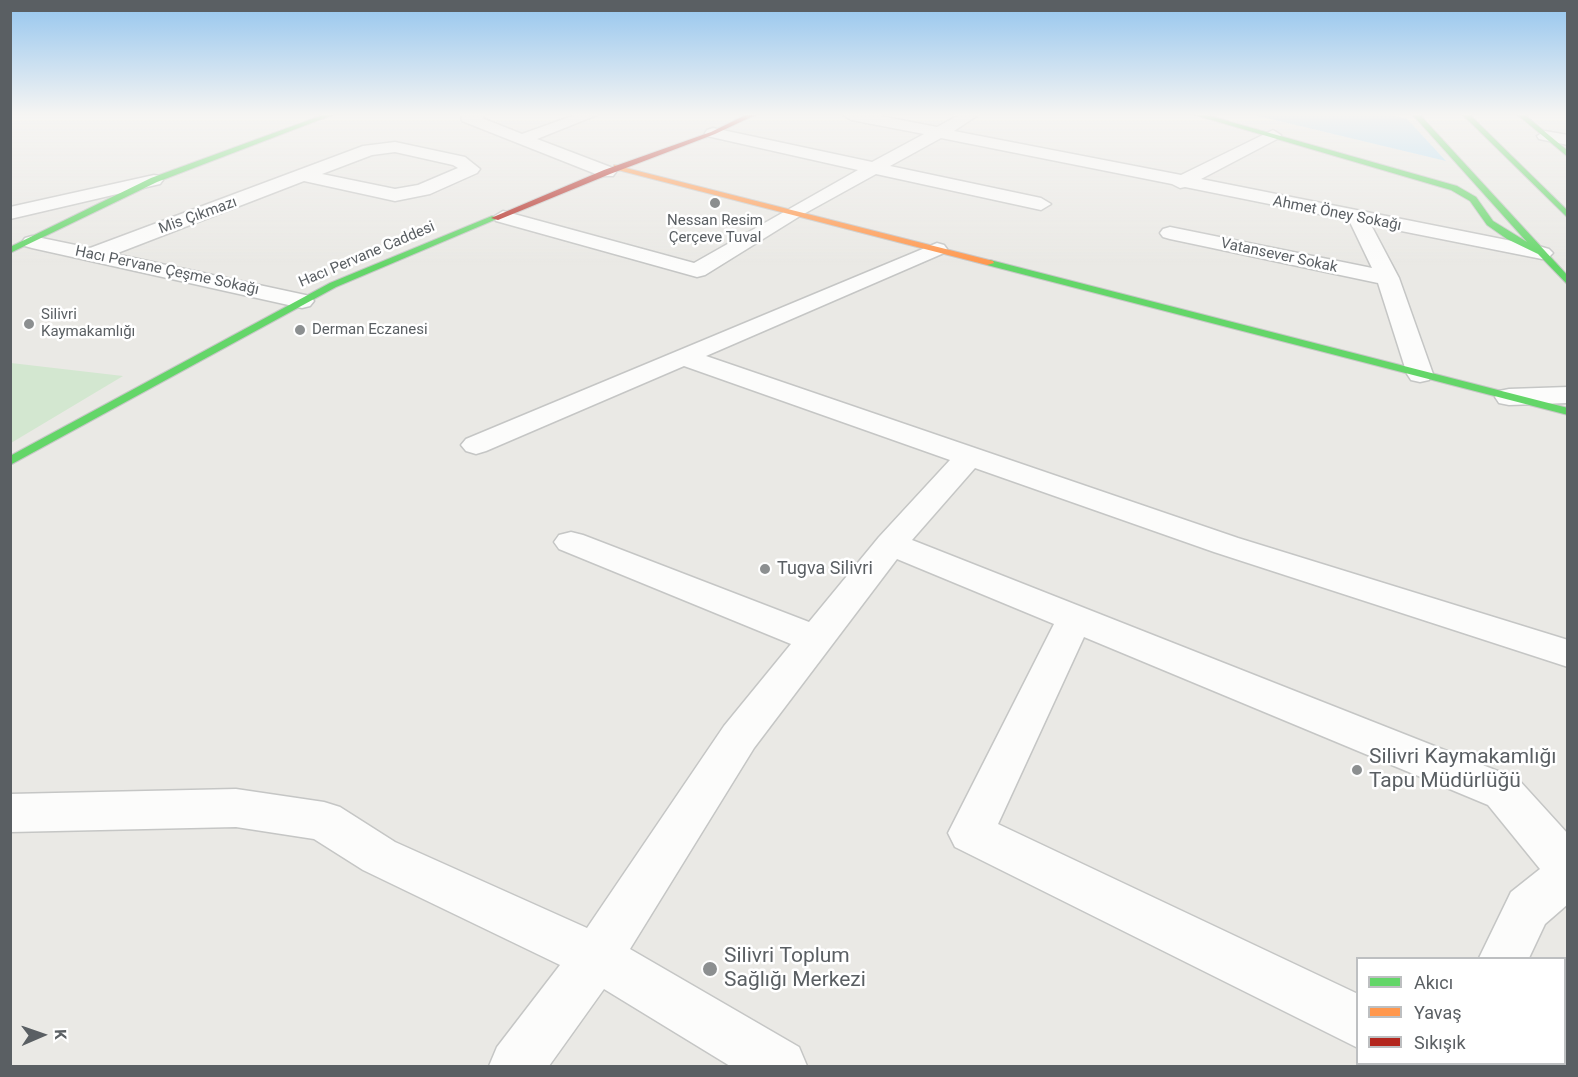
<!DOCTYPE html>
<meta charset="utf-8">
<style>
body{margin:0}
#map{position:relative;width:1578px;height:1077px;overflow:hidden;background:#eae9e5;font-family:Roboto,sans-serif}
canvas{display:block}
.frame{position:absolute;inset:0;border:12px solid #5a5f63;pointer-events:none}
.legend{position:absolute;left:1356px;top:957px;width:210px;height:108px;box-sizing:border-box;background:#fff;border:2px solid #bdbfc1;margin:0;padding:8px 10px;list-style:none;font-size:18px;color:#5a5f63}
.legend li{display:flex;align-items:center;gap:12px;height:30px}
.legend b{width:30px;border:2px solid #bdbfc1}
.north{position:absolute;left:12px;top:1005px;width:60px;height:60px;-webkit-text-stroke:4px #fff;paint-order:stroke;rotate:88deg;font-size:16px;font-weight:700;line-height:24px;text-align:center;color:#5a5f63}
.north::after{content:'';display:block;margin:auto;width:21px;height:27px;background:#5a5f63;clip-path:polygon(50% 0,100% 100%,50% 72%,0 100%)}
</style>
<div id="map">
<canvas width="1578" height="1077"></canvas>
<div class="frame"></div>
<ul class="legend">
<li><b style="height:8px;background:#63d668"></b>Akıcı</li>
<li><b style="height:8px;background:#ff974d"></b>Yavaş</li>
<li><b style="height:8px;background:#b3261e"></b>Sıkışık</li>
</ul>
<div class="north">K</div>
</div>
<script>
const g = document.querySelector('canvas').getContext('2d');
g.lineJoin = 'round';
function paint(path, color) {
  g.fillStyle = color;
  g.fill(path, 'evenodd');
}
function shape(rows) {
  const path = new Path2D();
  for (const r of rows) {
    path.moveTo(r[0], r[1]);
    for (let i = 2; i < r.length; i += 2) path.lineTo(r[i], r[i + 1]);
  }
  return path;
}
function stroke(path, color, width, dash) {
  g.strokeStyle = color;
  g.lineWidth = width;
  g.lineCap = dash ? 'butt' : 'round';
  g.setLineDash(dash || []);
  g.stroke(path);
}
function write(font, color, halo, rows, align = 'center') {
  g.font = font + ' Roboto,sans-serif';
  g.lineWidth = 5;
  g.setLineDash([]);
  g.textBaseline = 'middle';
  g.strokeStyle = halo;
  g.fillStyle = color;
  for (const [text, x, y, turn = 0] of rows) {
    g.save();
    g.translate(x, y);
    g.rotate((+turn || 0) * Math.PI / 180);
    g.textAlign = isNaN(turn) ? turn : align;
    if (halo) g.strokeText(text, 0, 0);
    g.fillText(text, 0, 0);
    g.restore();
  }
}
paint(shape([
 [11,363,123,376,11,443]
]), '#d3e7d0');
paint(shape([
 [1254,115,1390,115,1407,119,1446,161]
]), '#b7dff6');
const street = shape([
 [461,115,484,115,482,118,522,134,575,115,597,115,537,139,613,168,616,172,613,176,601,176,462,121,461,115],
 [844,115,875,115,937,127,959,115,978,115,954,131,1181,175,1273,130,1281,135,1279,138,1201,179,1542,247,1549,249,1553,253,1549,257,1542,259,1371,225,1399,278,1433,374,1429,380,1420,382,1411,380,1407,374,1378,283,1170,239,1163,237,1160,233,1163,229,1170,227,1372,268,1349,220,1185,187,1180,188,1172,184,941,138,890,166,1041,198,1051,204,1041,210,876,174,800,216,705,275,697,277,496,221,493,217,503,211,694,263,858,170,707,136,705,133,707,130,713,128,872,162,924,134,851,120,844,115],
 [1545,131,1568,135,1568,145,1539,139,1537,136,1545,131],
 [395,142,465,157,480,169,477,173,430,194,395,201,304,181,115,254,310,296,314,301,310,306,302,308,32,248,25,246,22,242,25,238,32,236,90,248,363,146,395,142],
 [395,152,453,165,458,168,418,185,395,189,322,174,372,155,395,152],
 [154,175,160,176,163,180,160,184,10,219,10,207,154,175],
 [937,243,944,245,947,249,944,253,706,356,1238,538,1568,640,1568,667,1214,552,975,468,912,540,1518,779,1568,834,1568,904,1545,924,1529,958,1479,958,1511,892,1540,869,1488,805,1084,637,998,824,1358,994,1358,1048,955,847,948,833,1054,624,897,559,754,748,630,949,799,1047,807,1066,730,1066,604,989,549,1066,489,1066,497,1047,560,965,363,870,314,839,236,827,10,832,10,794,236,789,324,802,340,807,395,842,587,928,724,726,791,644,559,549,554,542,559,535,571,532,583,535,809,622,879,537,950,460,684,366,486,451,476,454,466,451,461,445,466,439,937,243],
 [1568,387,1568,403,1509,405,1499,403,1495,397,1499,391,1509,389,1568,387],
 [1417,1064,1476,1064,1478,1066,1418,1066,1417,1064]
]);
const fast = shape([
 [323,115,332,115,157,182,10,253,10,247,151,178,323,115],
 [1195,115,1206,115,1457,186,1476,197,1493,221,1527,242,1413,115,1420,115,1568,276,1568,285,1538,254,1507,239,1487,225,1470,201,1451,190,1195,115],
 [1463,115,1470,115,1568,211,1568,218,1463,115],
 [1518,115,1525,115,1568,151,1568,157,1518,115],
 [492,216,499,218,336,287,10,465,10,456,330,283,492,216],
 [990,260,1568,408,1568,415,987,265,987,261,990,260]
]);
const slow = shape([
 [614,165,993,261,994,263,987,265,614,169,614,165]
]);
const jam = shape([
 [746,115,755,115,715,134,610,174,498,220,491,218,604,170,711,132,746,115]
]);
stroke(street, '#c5c6c5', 3);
stroke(fast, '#c7c7c7', 2);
stroke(slow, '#c7c7c7', 2);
stroke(jam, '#c7c7c7', 2);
paint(street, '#fcfcfb');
paint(fast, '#63d668');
paint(slow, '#ff974d');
paint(jam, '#b3261e');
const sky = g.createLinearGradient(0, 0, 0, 266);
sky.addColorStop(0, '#94c5ee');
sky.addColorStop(0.43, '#f6f5f3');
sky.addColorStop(1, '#f6f5f300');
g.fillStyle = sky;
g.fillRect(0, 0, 1578, 266);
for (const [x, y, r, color] of [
 [715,203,6,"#8c8f90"],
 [29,324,6,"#8c8f90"],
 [300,330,6,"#8c8f90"],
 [765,569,6,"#8c8f90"],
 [1357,770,6,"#8c8f90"],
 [710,969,8,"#8c8f90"]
]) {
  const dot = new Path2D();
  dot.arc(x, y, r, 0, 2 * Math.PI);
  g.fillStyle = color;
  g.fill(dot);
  stroke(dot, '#fff', 2);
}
write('15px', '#5a5f63', '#fff', [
 ["Ahmet Öney Sokağı",1337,214,11],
 ["Mis Çıkmazı",198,216,-20],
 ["Hacı Pervane Caddesi",367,255,-23],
 ["Vatansever Sokak",1279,256,12],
 ["Hacı Pervane Çeşme Sokağı",167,271,12]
]);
write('15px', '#5a5f63', '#fff', [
 ["Nessan Resim",715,221,"center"],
 ["Çerçeve Tuval",715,238,"center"],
 ["Silivri",41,315],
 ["Kaymakamlığı",41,332],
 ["Derman Eczanesi",312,330]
], 'left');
write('18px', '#5a5f63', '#fff', [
 ["Tugva Silivri",777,569]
], 'left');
write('21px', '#5a5f63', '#fff', [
 ["Silivri Kaymakamlığı",1369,758],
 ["Tapu Müdürlüğü",1369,782],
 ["Silivri Toplum",724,957],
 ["Sağlığı Merkezi",724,981]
], 'left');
</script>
